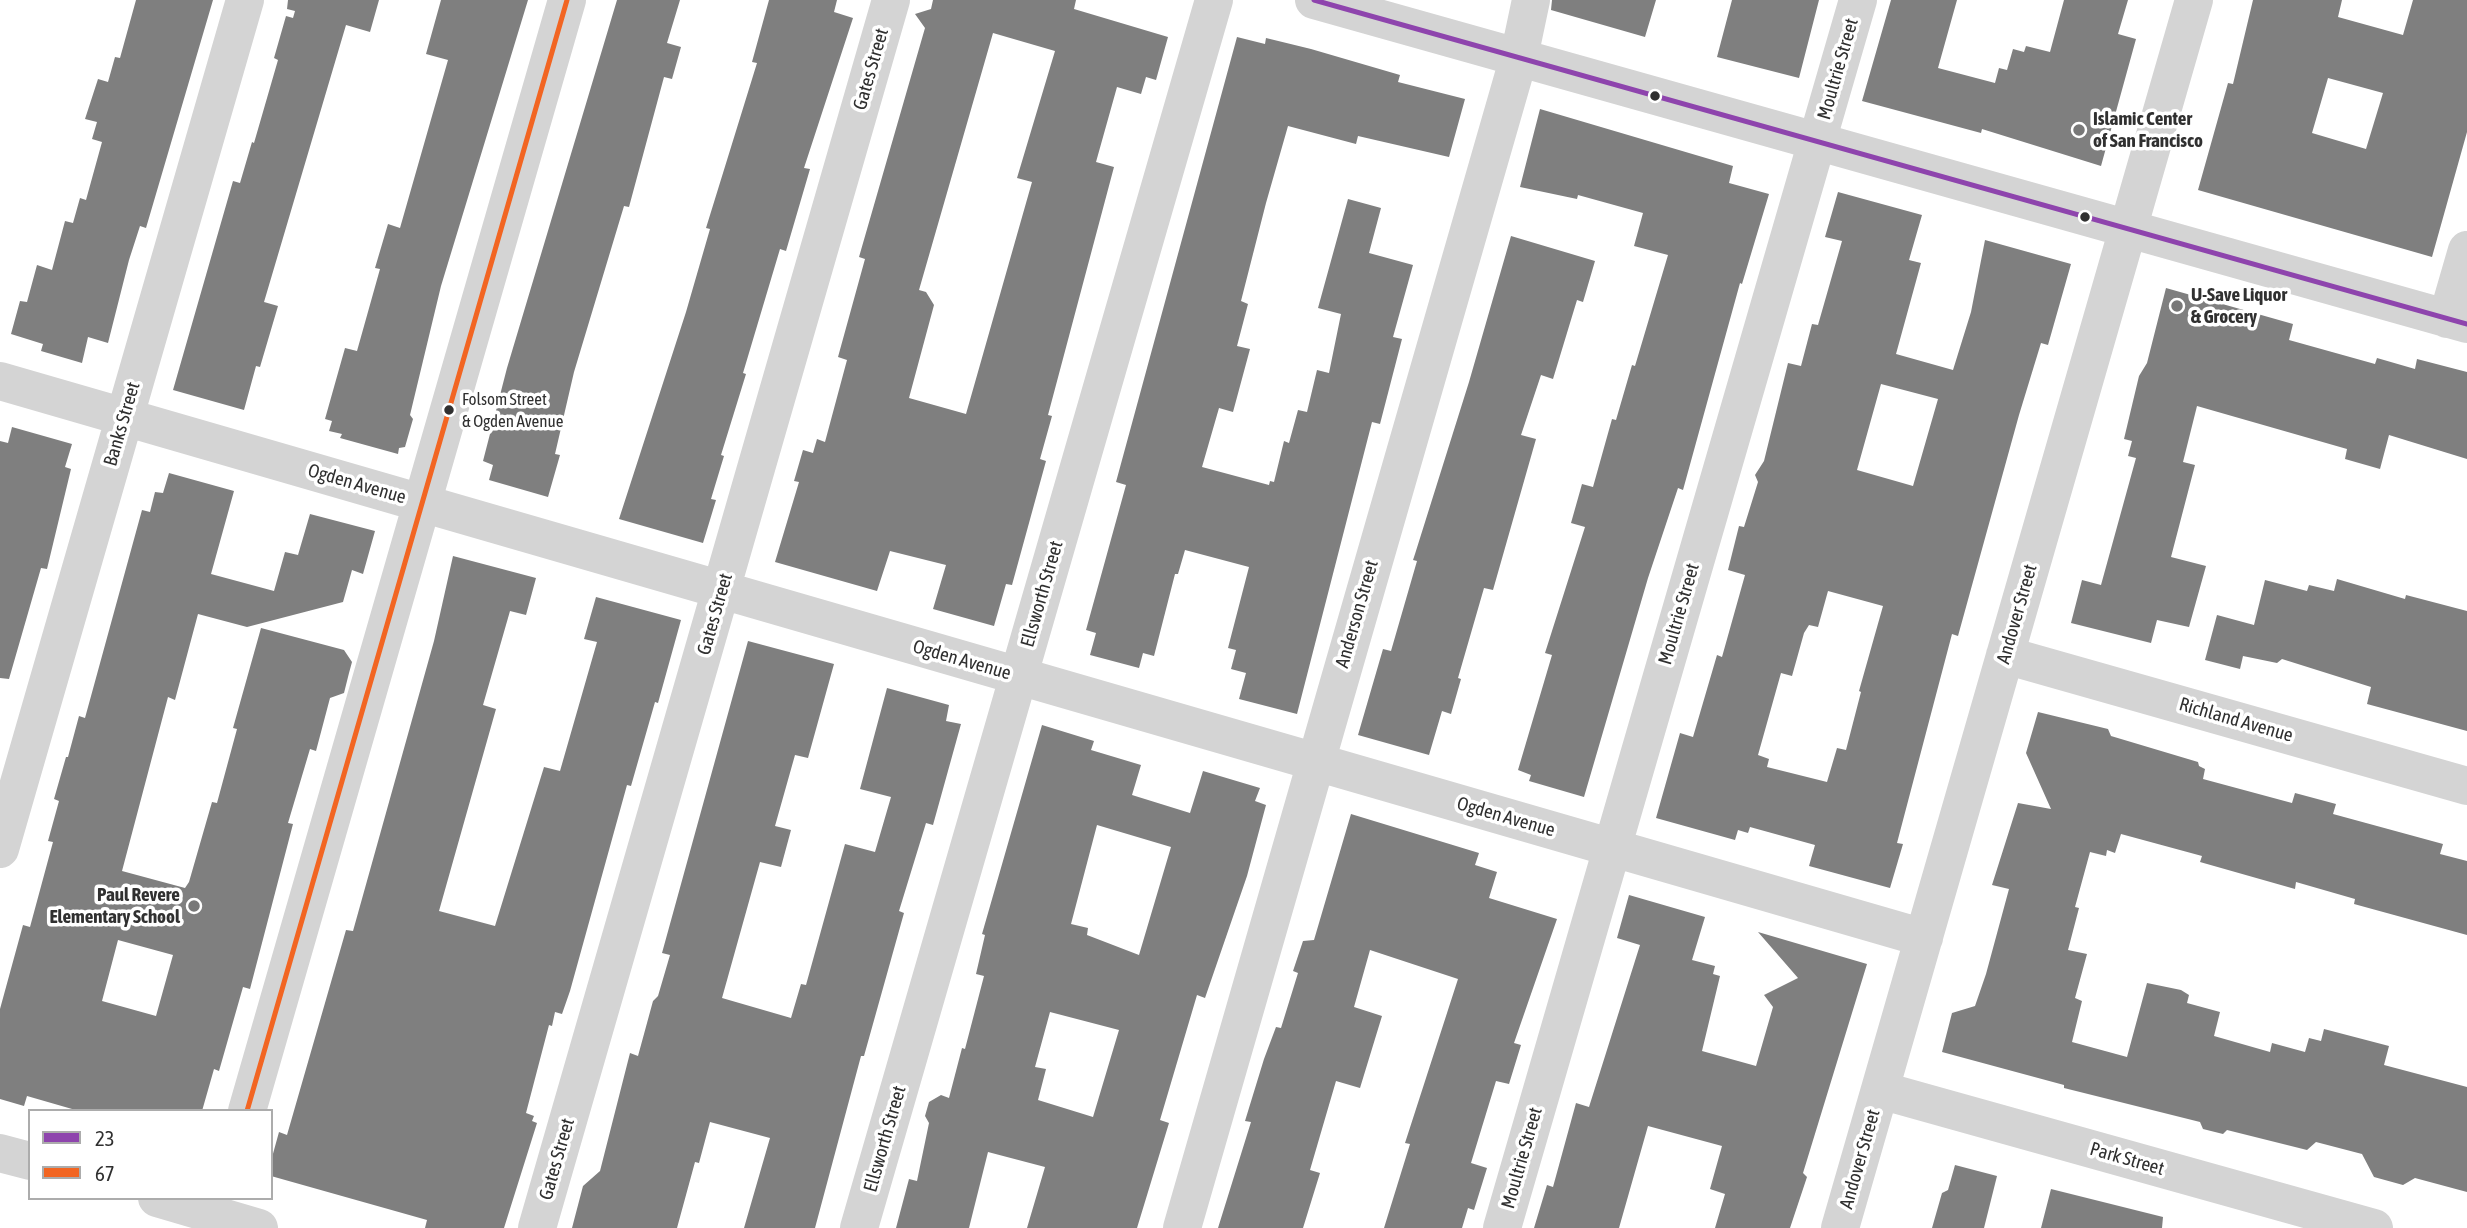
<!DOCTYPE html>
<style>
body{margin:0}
#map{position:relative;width:2467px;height:1228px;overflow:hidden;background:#fff;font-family:"Asap Condensed",sans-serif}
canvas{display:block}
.legend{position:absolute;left:28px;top:1109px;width:245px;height:91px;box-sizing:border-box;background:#fff;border:2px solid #acacac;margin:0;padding:9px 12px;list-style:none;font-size:21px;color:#303030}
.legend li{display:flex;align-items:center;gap:14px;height:35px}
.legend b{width:35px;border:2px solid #acacac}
</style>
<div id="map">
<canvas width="2467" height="1228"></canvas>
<ul class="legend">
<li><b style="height:9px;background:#8e44ad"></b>23</li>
<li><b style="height:9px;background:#f26522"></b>67</li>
</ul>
</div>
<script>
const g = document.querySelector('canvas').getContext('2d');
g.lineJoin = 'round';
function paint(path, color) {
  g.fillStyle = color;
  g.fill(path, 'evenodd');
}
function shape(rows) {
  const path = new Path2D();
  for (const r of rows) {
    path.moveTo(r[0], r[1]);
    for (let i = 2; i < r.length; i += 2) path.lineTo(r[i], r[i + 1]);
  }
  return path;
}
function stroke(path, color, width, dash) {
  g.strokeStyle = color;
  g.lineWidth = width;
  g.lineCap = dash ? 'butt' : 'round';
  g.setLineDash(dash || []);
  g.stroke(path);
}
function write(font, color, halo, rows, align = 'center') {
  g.font = font + ' "Asap Condensed",sans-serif';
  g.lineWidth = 7;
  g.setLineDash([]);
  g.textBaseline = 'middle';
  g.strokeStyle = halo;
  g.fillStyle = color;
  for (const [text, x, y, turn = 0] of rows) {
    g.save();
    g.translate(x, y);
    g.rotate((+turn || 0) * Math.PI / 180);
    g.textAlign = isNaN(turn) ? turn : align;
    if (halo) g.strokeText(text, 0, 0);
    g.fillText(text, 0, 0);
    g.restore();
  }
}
paint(shape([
 [136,0,213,0,146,228,140,226,129,260,108,343,88,337,82,363,41,351,43,344,11,334,20,301,27,302,37,265,52,270,65,221,73,223,80,198,86,200,102,142,92,139,97,122,85,119,98,79,108,82,115,57,120,58],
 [288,0,379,0,370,32,346,25,264,302,278,306,260,367,256,366,244,410,173,390,233,181,240,183,252,142,254,143,278,60,274,58,286,16,293,18,295,11,287,9],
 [441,0,528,0,441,286,410,415,413,419,405,447,399,448,398,454,340,438,342,434,329,431,332,421,325,419,345,348,357,351,380,269,375,268,388,224,400,228,448,60,426,54],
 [617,0,680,0,667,43,681,47,672,79,664,77,629,207,624,206,574,372,555,454,560,455,548,497,489,480,493,465,483,461,507,368],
 [769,0,837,0,834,12,853,18,804,168,810,169,786,251,780,249,743,373,746,374,721,455,724,456,711,499,716,500,703,543,619,519,686,312,710,229,706,228,757,63,752,62],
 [933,0,1076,0,1074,9,1168,37,1156,80,1146,77,1141,94,1117,87,1096,162,1114,167,1048,415,1052,416,1040,459,1046,461,1012,585,1006,584,994,626,933,609,946,565,890,551,877,591,775,562,799,482,794,481,803,450,813,453,817,439,825,442,847,360,838,357,865,259,859,257,925,28,915,14,931,9],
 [993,33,1055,51,1017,178,1032,182,966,414,909,398,934,305,926,292,919,290],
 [1552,0,1656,0,1645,37,1551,10],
 [1732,0,1819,0,1799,78,1717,57],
 [1891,0,1957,0,1938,68,1995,83,1999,68,2007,70,2013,49,2024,52,2026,46,2050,52,2064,0,2128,0,2118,34,2136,39,2101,166,1982,129,1981,133,1862,101],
 [2253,0,2342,0,2338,17,2403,35,2413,0,2467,0,2467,132,2432,257,2198,190,2228,83,2233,84],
 [2328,78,2383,93,2366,149,2312,133],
 [1237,37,1265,44,1266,38,1311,49,1400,75,1398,82,1465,99,1449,157,1358,136,1356,144,1288,126,1266,203,1241,301,1248,304,1237,346,1250,349,1233,412,1219,408,1202,467,1269,485,1270,481,1274,482,1284,441,1289,443,1298,410,1307,412,1317,370,1329,373,1341,314,1318,308,1348,199,1381,208,1369,253,1413,265,1393,337,1402,339,1380,424,1372,422,1297,714,1239,699,1246,673,1231,669,1236,650,1228,648,1249,567,1185,550,1178,574,1175,574,1154,656,1143,653,1139,668,1090,655,1096,633,1086,630,1126,485,1116,482],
 [1540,109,1733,166,1729,183,1769,194,1742,284,1740,283,1683,490,1678,488,1648,578,1584,797,1529,781,1531,775,1518,770,1552,655,1545,653,1585,527,1571,523,1582,484,1593,487,1612,419,1616,420,1632,365,1635,366,1668,255,1634,246,1643,213,1578,195,1577,199,1520,187],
 [1838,192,1922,215,1909,260,1921,263,1896,354,1953,370,1971,312,1985,240,2071,264,2048,345,2041,343,2019,415,1958,636,1952,634,1897,843,1903,844,1890,888,1809,866,1815,845,1750,827,1748,833,1738,830,1735,840,1656,818,1680,733,1693,737,1717,655,1722,657,1745,575,1728,570,1739,526,1744,527,1758,482,1755,475,1764,461,1788,363,1801,366,1812,324,1818,325,1842,241,1825,237],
 [1881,384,1938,399,1913,486,1857,470],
 [1828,591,1883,606,1859,691,1861,692,1846,750,1837,748,1827,782,1767,767,1769,759,1758,755,1781,673,1792,676,1804,633,1809,625,1818,627],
 [1511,236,1595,261,1583,302,1577,300,1553,379,1541,375,1521,435,1536,439,1493,590,1484,588,1458,678,1461,679,1451,714,1442,711,1429,755,1358,735,1383,649,1391,651,1417,561,1413,560,1415,554,1469,382],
 [2166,288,2293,324,2289,340,2375,364,2377,358,2415,369,2417,359,2467,372,2467,459,2389,435,2380,469,2345,459,2347,449,2197,406,2183,462,2195,465,2171,557,2206,566,2189,627,2157,620,2151,643,2071,623,2082,580,2101,585,2136,458,2128,456,2132,441,2124,439,2139,376,2147,363],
 [12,427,72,444,65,467,71,469,47,569,41,568,9,679,0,678,0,441,8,443],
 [169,473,234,491,211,574,274,591,285,552,298,555,310,514,375,531,363,574,352,570,343,602,247,627,198,614,175,700,168,697,122,871,185,888,189,882,212,802,217,803,237,729,233,728,261,628,344,650,352,662,349,673,344,693,330,698,316,751,310,749,288,823,293,824,250,989,243,987,219,1071,214,1069,202,1111,79,1111,27,1096,24,1106,0,1099,0,1009,23,925,30,927,53,842,48,841,59,801,54,799,66,757,68,757,79,716,85,718,142,510,150,512,155,492,163,493],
 [118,940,173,955,156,1016,102,1001],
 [453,556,536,578,526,615,510,611,483,705,496,709,439,911,495,926,544,767,560,771,597,642,584,639,596,597,681,620,658,703,655,702,631,786,627,785,570,991,562,1014,555,1012,552,1026,549,1025,526,1113,534,1116,532,1121,537,1123,504,1228,425,1228,427,1220,271,1176,271,1161,279,1132,287,1135,346,930,353,931,434,641],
 [2337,579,2405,599,2406,595,2467,611,2467,731,2367,704,2371,687,2282,659,2277,663,2243,656,2240,669,2205,660,2217,615,2254,625,2265,580,2307,591,2309,585,2334,591],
 [748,641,834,664,808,758,795,755,775,826,791,830,781,867,760,862,722,998,791,1018,801,984,806,985,845,844,875,852,891,797,860,789,887,688,949,705,946,721,961,724,933,825,926,823,899,911,904,913,864,1056,861,1056,815,1228,744,1228,770,1138,710,1122,699,1163,695,1162,677,1228,572,1228,583,1186,600,1171,630,1053,638,1056,653,1001,658,996,670,955,662,953],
 [2038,712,2108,729,2111,736,2198,762,2199,766,2205,769,2203,779,2292,803,2295,793,2336,804,2333,814,2443,844,2440,854,2467,861,2467,935,2354,904,2355,899,2296,882,2295,889,2200,862,2202,856,2121,834,2115,853,2107,850,2106,856,2090,852,2075,907,2079,908,2068,950,2087,954,2075,998,2082,1001,2072,1042,2127,1057,2147,983,2181,990,2189,995,2187,1003,2220,1012,2214,1036,2270,1052,2272,1043,2305,1052,2309,1038,2321,1041,2324,1029,2389,1046,2384,1065,2467,1087,2467,1192,2415,1178,2403,1185,2374,1177,2362,1154,2316,1142,2307,1150,2227,1130,2223,1134,2203,1129,2200,1122,2064,1088,2064,1085,1942,1052,1952,1013,1975,1006,1986,974,2009,889,1992,885,2018,803,2051,809,2026,753],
 [1042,725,1094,741,1091,750,1141,765,1132,795,1190,813,1203,771,1260,788,1255,801,1266,805,1247,876,1205,998,1197,995,1160,1120,1169,1123,1137,1228,1027,1228,1045,1167,988,1152,969,1228,896,1228,909,1179,917,1181,929,1123,925,1116,929,1102,941,1095,949,1098,962,1048,965,1049,984,976,976,974,985,935,982,934],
 [1097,825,1171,847,1139,955,1087,935,1088,928,1071,924],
 [1050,1012,1119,1030,1093,1117,1038,1100,1046,1069,1035,1067],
 [1351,814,1479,853,1475,865,1497,872,1489,898,1557,919,1514,1043,1521,1045,1509,1084,1496,1081,1471,1163,1487,1168,1474,1210,1468,1208,1462,1228,1384,1228,1410,1144,1405,1143,1458,979,1370,950,1354,1007,1382,1016,1360,1088,1336,1081,1310,1170,1320,1173,1303,1228,1218,1228,1251,1122,1245,1121,1264,1059,1276,1027,1281,1028,1298,973,1293,971,1303,941,1314,940],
 [1629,895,1705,917,1692,960,1715,966,1713,974,1720,976,1702,1051,1756,1066,1773,1007,1764,995,1798,978,1758,932,1867,964,1803,1173,1807,1177,1790,1228,1715,1228,1725,1194,1710,1189,1722,1146,1648,1126,1619,1228,1534,1228,1547,1185,1553,1187,1576,1103,1589,1107,1640,945,1617,938],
 [1955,1165,1997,1176,1984,1228,1932,1228,1942,1193,1948,1190],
 [2051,1189,2163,1217,2162,1228,2041,1228]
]), '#7f7f7f');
stroke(shape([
 [1314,0,2467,324],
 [2447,319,2467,250],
 [0,381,1924,938],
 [2005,655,2467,786],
 [0,849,245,0],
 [1880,1090,2374,1228],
 [247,1111,567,0],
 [0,1153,30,1161],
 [157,1198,259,1228],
 [537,1228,891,0],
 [859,1228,1214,0],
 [1182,1228,1519,57,1531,0],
 [1502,1228,1858,0],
 [1840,1228,2194,0]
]), '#d4d4d4', 38);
stroke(shape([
 [1314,0,2467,324]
]), '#8e44ad', 5);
stroke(shape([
 [247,1111,567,0]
]), '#f26522', 5);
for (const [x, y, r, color] of [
 [1655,96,6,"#303030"],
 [2079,130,7,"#787878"],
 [2085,217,6,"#303030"],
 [2177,306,7,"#787878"],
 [449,410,6,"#303030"],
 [194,906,7,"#787878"]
]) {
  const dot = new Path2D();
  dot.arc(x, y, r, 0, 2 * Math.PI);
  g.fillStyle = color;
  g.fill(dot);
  stroke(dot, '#fff', 2.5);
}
write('17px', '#303030', '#fff', [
 ["Folsom Street",462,400],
 ["& Ogden Avenue",462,422]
], 'left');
write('19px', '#303030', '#fff', [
 ["Gates Street",871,69,-74],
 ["Moultrie Street",1838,69,-74],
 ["Banks Street",122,424,-74],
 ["Ogden Avenue",357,484,16],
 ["Ellsworth Street",1042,594,-74],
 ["Gates Street",715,614,-74],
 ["Anderson Street",1357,614,-74],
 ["Moultrie Street",1679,614,-74],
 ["Andover Street",2017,614,-74],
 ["Ogden Avenue",962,660,16],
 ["Richland Avenue",2236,720,16],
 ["Ogden Avenue",1506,817,16],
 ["Ellsworth Street",885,1139,-74],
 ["Moultrie Street",1522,1158,-74],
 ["Gates Street",557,1159,-74],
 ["Andover Street",1860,1159,-74],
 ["Park Street",2127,1159,16]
]);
write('bold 19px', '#303030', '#fff', [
 ["Islamic Center",2093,119],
 ["of San Francisco",2093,141],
 ["U-Save Liquor",2191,295],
 ["& Grocery",2191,317],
 ["Paul Revere",180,895,"right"],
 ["Elementary School",180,917,"right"]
], 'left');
</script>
